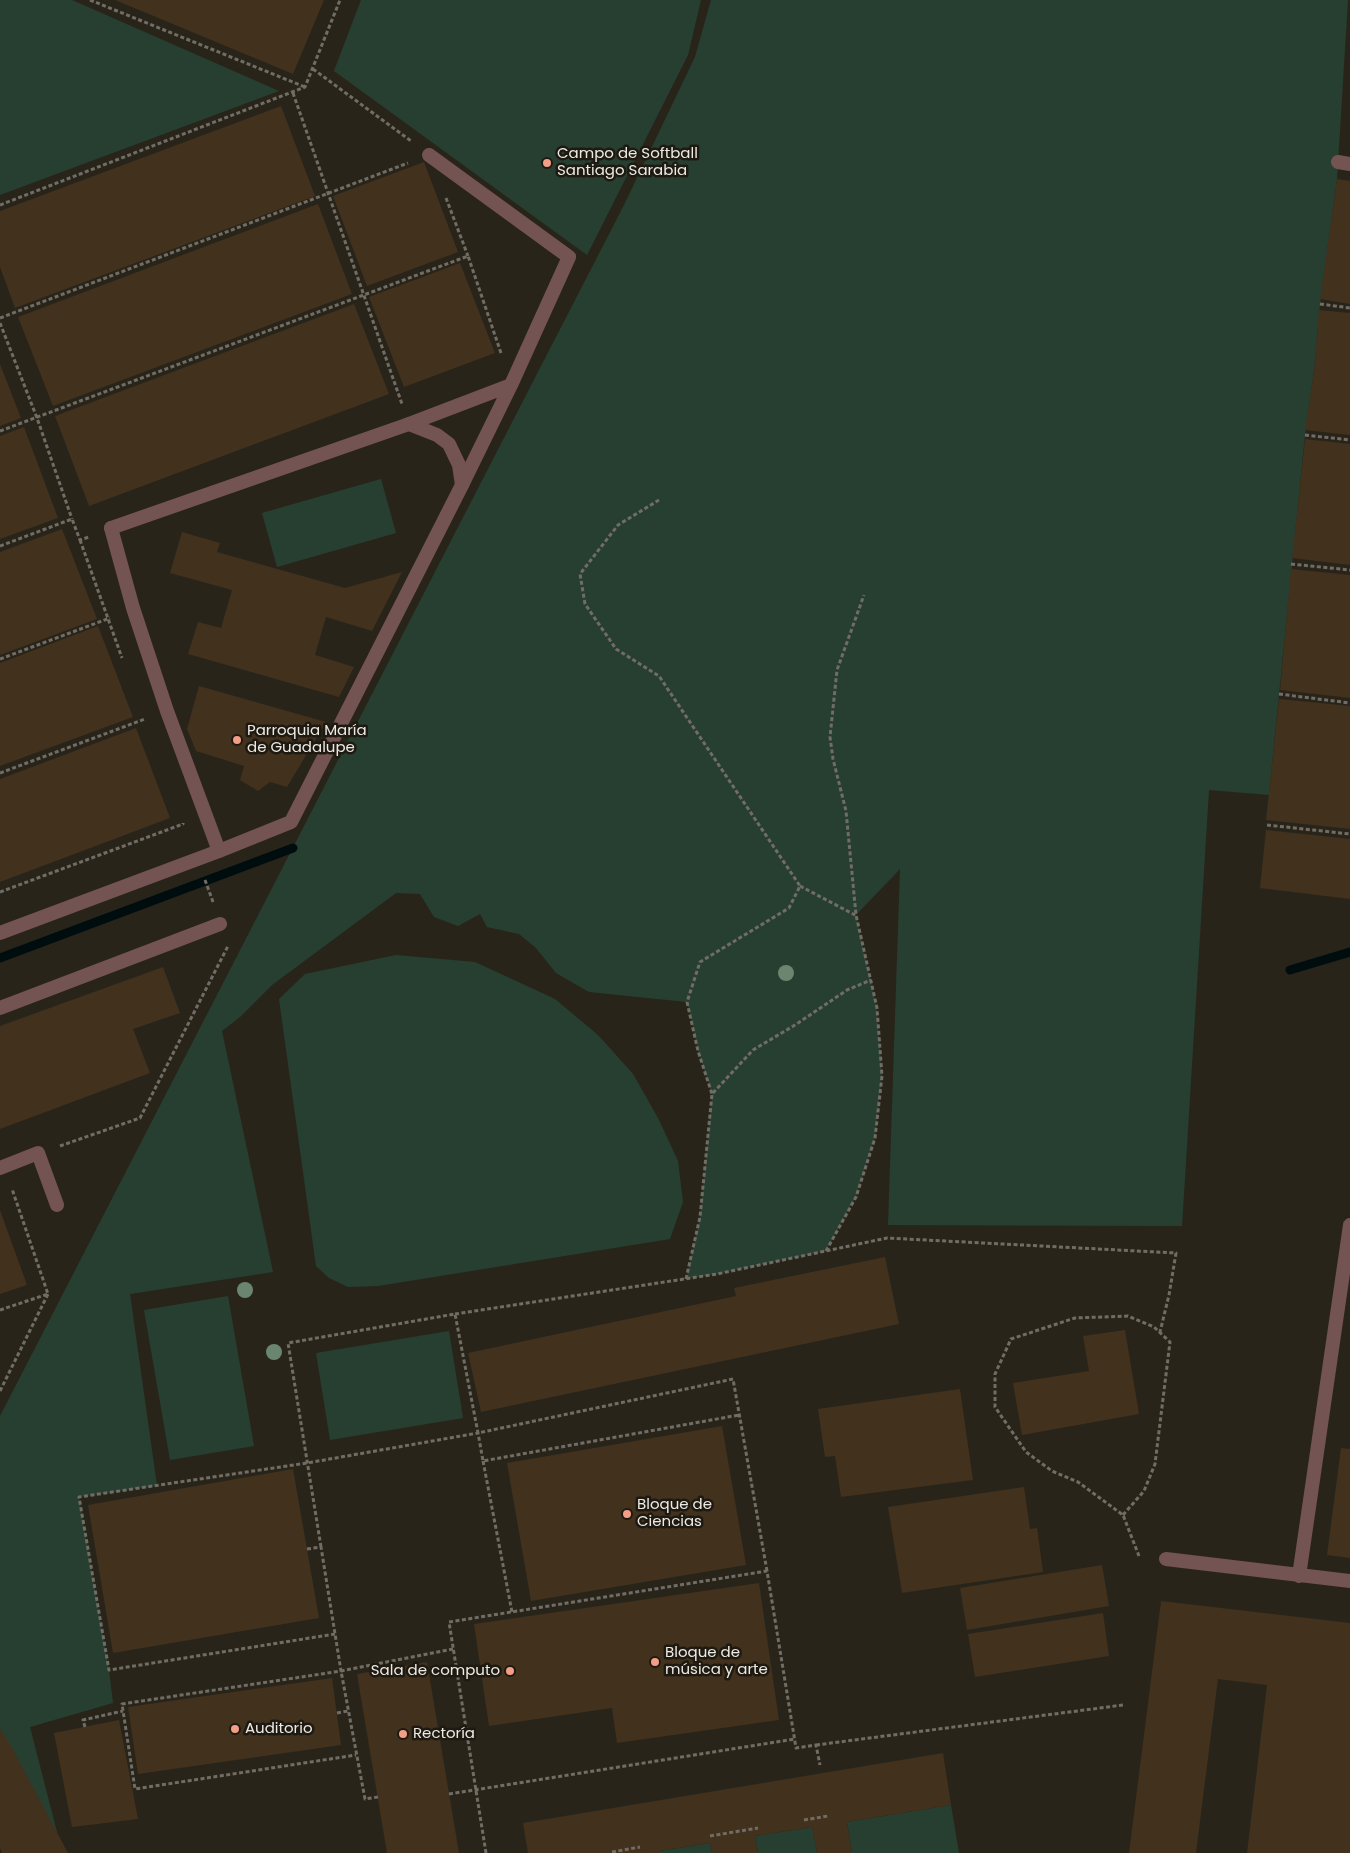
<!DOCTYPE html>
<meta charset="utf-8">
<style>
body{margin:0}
canvas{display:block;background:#28241a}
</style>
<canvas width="1350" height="1853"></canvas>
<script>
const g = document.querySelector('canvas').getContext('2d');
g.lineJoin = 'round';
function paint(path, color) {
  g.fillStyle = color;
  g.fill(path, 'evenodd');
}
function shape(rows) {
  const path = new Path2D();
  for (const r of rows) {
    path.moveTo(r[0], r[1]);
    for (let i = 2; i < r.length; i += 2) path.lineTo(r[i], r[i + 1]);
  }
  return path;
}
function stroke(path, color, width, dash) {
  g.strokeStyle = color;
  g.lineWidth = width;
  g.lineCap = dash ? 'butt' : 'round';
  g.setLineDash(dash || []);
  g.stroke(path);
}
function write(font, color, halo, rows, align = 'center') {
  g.font = font + ' Poppins,sans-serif';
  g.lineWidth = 5;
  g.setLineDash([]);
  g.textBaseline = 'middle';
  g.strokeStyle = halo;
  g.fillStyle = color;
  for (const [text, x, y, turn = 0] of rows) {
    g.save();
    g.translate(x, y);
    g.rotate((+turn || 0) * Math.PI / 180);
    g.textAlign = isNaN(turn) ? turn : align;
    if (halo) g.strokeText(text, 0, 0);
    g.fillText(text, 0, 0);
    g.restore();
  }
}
paint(shape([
 [0,0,72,0,279,91,0,195],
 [361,0,701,0,688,55,587,255,334,71],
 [711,0,1348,0,1337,179,1320,304,1314,371,1305,435,1269,795,1209,790,1182,1226,888,1225,900,869,856,915,877,1008,882,1076,875,1138,856,1197,826,1251,717,1274,686,1279,700,1217,712,1094,698,1051,687,1002,589,992,556,973,536,948,519,934,487,927,480,914,458,926,434,917,420,894,396,893,272,985,240,1017,222,1031,273,1272,130,1294,157,1486,79,1497,109,1670,113,1703,30,1727,58,1836,0,1729,0,1416,623,207,695,57],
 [381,479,396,533,277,567,262,513],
 [396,955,475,962,555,999,598,1035,633,1074,658,1118,678,1161,683,1202,670,1239,378,1286,348,1287,329,1278,316,1266,279,999,305,974],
 [228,1296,254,1446,170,1460,144,1310],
 [449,1331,463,1418,330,1440,316,1353],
 [951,1805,959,1853,852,1853,847,1822],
 [812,1827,817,1853,758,1853,755,1836],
 [710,1843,712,1853,659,1853,659,1851]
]), '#273f31');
stroke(shape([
 [0,958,293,848],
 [1290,970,1350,952]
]), '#000d0f', 9);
paint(shape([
 [115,0,324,0,293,74],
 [281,106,315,196,15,308,0,267,0,211],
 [424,162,458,252,367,286,333,196],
 [1337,179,1350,181,1350,304,1320,299],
 [318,204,352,294,53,406,18,317],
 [460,263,495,353,404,387,369,297],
 [354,304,389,394,89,506,55,416],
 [1319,310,1350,313,1350,435,1305,430,1314,371],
 [0,364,21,418,0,426],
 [24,427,58,518,0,539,0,436],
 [1305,439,1350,444,1350,565,1292,558],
 [62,529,97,619,0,655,0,552],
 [182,532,220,543,217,552,345,588,402,572,372,631,326,617,315,655,354,667,339,697,188,654,198,622,221,628,232,590,170,573],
 [1291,569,1350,575,1350,698,1280,690],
 [98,626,133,717,0,766,0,663],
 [199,686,326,722,287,787,270,782,258,791,240,780,244,766,196,751,187,729],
 [1279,699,1350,706,1350,829,1266,820],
 [136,728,170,818,0,882,0,779],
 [1266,830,1350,839,1350,899,1260,888],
 [163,967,180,1013,133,1029,150,1073,0,1129,0,1026],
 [0,1210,27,1285,0,1294],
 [885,1257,899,1324,481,1412,468,1353,736,1296,734,1288],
 [1125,1330,1139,1414,1022,1435,1013,1383,1089,1371,1083,1336],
 [960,1389,973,1480,841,1497,835,1456,825,1457,818,1409],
 [722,1426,746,1565,531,1601,507,1463],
 [1341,1448,1350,1449,1350,1558,1327,1555],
 [293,1469,319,1618,113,1653,88,1505],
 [1024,1487,1030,1529,1037,1528,1043,1572,902,1593,888,1507],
 [1102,1565,1109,1606,967,1630,960,1588],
 [759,1583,779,1720,617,1743,612,1708,489,1726,474,1624],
 [1161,1601,1350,1623,1350,1853,1247,1853,1267,1685,1218,1679,1196,1853,1129,1853],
 [1103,1613,1109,1656,975,1677,968,1634],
 [427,1662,459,1853,387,1853,357,1674],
 [332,1678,341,1745,138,1774,128,1707],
 [119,1720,138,1819,72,1827,54,1733],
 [0,1729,10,1744,68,1853,2,1853,0,1848],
 [943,1753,951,1805,847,1822,852,1853,817,1853,812,1827,755,1836,758,1853,712,1853,710,1843,659,1851,659,1853,528,1853,523,1823]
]), '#41311d');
stroke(shape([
 [90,0,305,87],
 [313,69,411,141],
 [293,93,402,404],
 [446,198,468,256],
 [0,205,305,87,340,0],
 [1320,304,1350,308],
 [0,318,408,163],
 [0,323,37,418,72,519],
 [0,431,468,256,501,353],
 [1305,435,1350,440],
 [659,500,618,525,580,574,585,604,616,649,659,676,800,886,789,908,700,962,687,1002,698,1051,712,1094],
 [80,540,122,658],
 [0,546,72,519,80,540,89,537],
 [1291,564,1350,570],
 [0,659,110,618],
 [1279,694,1350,703],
 [0,773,145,719],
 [1267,825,1350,834],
 [205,880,213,902],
 [800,886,855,915],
 [0,892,183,824,183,823],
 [60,1146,140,1118,228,946],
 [826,1251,856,1197,875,1138,882,1076,877,1008,856,915,846,811,833,759,830,737,837,670,864,595],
 [686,1279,700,1217,712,1094,753,1050,795,1025,847,990,871,980],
 [0,1310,48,1294,12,1189],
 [455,1314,717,1274,887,1238,1176,1253,1169,1295,1160,1332],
 [0,1391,48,1294],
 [483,1461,512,1612],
 [1123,1515,1144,1491,1155,1464,1170,1342,1154,1327,1128,1316,1075,1318,1011,1339,995,1374,995,1407,1026,1452,1052,1471,1078,1482,1123,1515,1139,1556],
 [321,1547,288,1343,455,1314,478,1433,733,1379,767,1571],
 [307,1549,321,1547,341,1671,122,1704,135,1789,356,1755],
 [335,1634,109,1670,79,1497,307,1463,478,1433,483,1461,739,1415],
 [337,1713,348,1711],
 [85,1727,83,1720,123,1711],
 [816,1745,1123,1705],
 [449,1794,795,1739],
 [378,1797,365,1799,341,1671,453,1649],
 [804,1820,828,1816],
 [710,1836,758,1828],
 [612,1852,640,1847],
 [486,1853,449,1622,767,1571,796,1748,816,1745,820,1765]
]), '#716d65', 3, [4, 2.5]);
stroke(shape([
 [409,424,437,435,449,444,459,465,462,485],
 [111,528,133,608,167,711,219,851]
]), '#745353', 14);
stroke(shape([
 [1338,162,1350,164],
 [111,528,409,424,511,385],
 [0,933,219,851,291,822,462,485,511,385,569,257,429,155],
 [0,1008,220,924],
 [0,1168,38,1153,57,1205],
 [1166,1559,1350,1581],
 [1299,1576,1350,1225]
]), '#745353', 14);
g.fillStyle = '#6b8670';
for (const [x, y] of [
 [786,973],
 [245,1290],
 [274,1352]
]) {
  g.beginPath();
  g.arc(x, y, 8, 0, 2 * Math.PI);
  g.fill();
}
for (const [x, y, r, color] of [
 [547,163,5,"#f49e88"],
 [237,740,5,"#f49e88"],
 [627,1514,5,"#f49e88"],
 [655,1662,5,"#f49e88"],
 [510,1671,5,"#f49e88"],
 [235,1729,5,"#f49e88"],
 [403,1734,5,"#f49e88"]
]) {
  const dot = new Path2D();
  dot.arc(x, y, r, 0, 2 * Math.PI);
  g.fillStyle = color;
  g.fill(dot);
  stroke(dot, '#1e1a11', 2);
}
write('15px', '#edeae4', '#1e1a11', [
 ["Campo de Softball",557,154],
 ["Santiago Sarabia",557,171],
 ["Parroquia María",247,731],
 ["de Guadalupe",247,748],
 ["Bloque de",637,1505],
 ["Ciencias",637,1522],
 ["Bloque de",665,1653],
 ["música y arte",665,1670],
 ["Sala de computo",500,1671,"right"],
 ["Auditorio",245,1729],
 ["Rectoría",413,1734]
], 'left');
</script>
